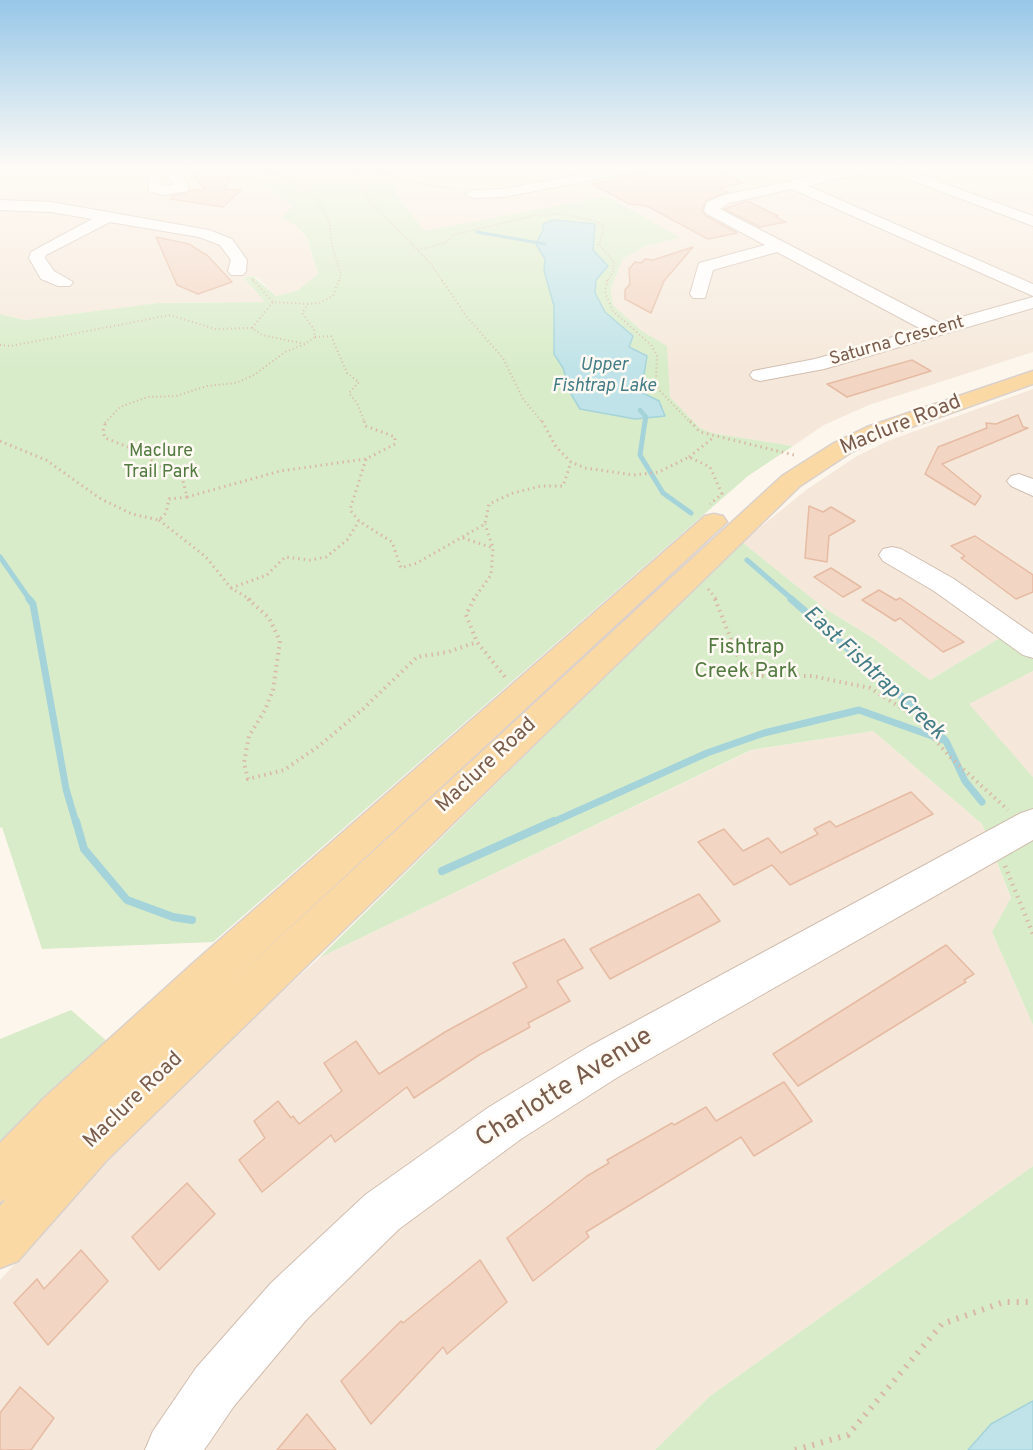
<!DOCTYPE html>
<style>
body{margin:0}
canvas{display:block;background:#fdf6ec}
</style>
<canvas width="1033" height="1450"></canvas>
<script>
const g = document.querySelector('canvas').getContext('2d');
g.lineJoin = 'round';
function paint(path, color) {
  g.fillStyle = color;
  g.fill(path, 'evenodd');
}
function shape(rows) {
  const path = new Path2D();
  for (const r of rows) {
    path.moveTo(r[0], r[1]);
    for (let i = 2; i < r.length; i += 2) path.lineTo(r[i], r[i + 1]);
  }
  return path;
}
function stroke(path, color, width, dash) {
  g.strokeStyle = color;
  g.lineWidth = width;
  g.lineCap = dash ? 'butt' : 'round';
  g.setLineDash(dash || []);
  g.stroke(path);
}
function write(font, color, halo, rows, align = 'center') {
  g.font = font + ' Overpass,sans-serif';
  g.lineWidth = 5;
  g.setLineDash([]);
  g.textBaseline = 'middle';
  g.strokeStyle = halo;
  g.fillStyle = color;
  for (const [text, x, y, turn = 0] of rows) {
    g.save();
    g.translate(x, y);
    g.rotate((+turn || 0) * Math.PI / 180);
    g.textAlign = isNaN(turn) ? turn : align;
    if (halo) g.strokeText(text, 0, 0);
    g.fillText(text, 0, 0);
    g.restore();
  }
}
paint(shape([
 [0,168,235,168,240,176,252,184,270,187,293,207,300,231,307,239,318,275,297,291,276,296,258,278,253,276,244,278,266,302,158,303,25,320,0,314],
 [403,168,1008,168,1033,177,1033,352,869,405,824,425,793,446,712,433,700,428,670,397,666,346,642,331,613,305,611,288,623,259,645,246,679,238,607,196,424,231,397,195,396,185,406,183,460,189,407,180,398,174],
 [1033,389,1033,645,1008,633,930,680,873,638,824,608,742,542,806,490,857,456,890,440],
 [1033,671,1033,777,968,704],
 [873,731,982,824,1011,899,992,932,1033,1025,1033,1166,710,1396,655,1450,0,1450,0,1280,106,1163,202,1064,319,958,752,750]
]), '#f5e8da');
paint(shape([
 [235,168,403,168,398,174,407,180,462,189,455,190,406,183,396,185,397,195,424,231,607,196,680,238,645,246,623,259,611,288,613,305,642,331,667,346,670,397,700,428,712,433,793,446,748,476,213,942,42,949,2,827,0,828,0,314,25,320,158,303,265,302,244,278,253,276,276,296,297,291,318,274,307,238,296,225,282,218,292,207,270,187,252,184,240,176],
 [742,542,824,608,873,638,930,680,1008,633,1033,650,1033,671,969,704,1033,777,1033,1025,992,932,1011,898,982,824,873,731,751,750,319,958],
 [71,1010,109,1043,0,1148,0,1039],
 [1033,1166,1033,1450,655,1450,710,1396]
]), '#d8ecc9');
const water = shape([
 [553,220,595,224,593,250,608,266,596,280,595,293,605,312,633,336,629,347,647,356,641,392,659,401,665,416,635,419,580,409,571,394,563,368,554,354,554,306,544,270,545,259,536,244,543,230,543,224,553,220],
 [1033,1401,1033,1450,968,1450,991,1424,1033,1401]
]);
paint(water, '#bfe3e8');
stroke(water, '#a5d3da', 1.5);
stroke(shape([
 [477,232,545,244]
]), '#a5d3da', 3);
stroke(shape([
 [640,410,646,417,645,423]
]), '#a5d3da', 4.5);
stroke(shape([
 [645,421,640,455,663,493,691,513],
 [0,557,30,600],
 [747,560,793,600]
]), '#a5d3da', 5);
stroke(shape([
 [29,599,33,604,66,789,76,823],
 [791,599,890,685,946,741,965,781,982,802],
 [551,823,707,753,764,733,859,710,946,741]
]), '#a5d3da', 7);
stroke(shape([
 [76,821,84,849,127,900,173,917,192,920],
 [442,871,554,821]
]), '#a5d3da', 8);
const building = shape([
 [192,168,217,168,226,177,231,177,224,190,241,190,223,207,171,199,171,196,187,193,191,190,205,190,193,175,199,176,192,168],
 [676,168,711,168,743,183,719,188,728,192,706,200,702,210,706,216,737,233,708,239,647,206,629,204,592,184,676,168],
 [747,201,778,216,776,217,786,222,760,227,724,209,747,201],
 [156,237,189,244,208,256,232,282,198,294,177,285,156,237],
 [693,247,664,281,651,313,625,299,625,290,630,284,629,269,635,262,641,263,645,259,653,260,693,247],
 [912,360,931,371,847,397,827,384,912,360],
 [1018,415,1023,427,1028,428,942,464,981,496,975,505,925,474,938,447,987,428,986,423,996,424,1018,415],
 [809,506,823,512,831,507,855,521,829,536,827,562,805,558,809,506],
 [975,536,1033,575,1033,592,1016,599,961,558,965,556,951,546,975,536],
 [831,568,861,587,843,597,814,577,831,568],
 [879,590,896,600,900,598,964,642,943,652,900,618,895,621,862,600,879,590],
 [911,792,933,814,790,885,772,865,734,885,698,842,724,829,743,851,768,838,781,853,818,834,814,829,830,821,836,827,911,792],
 [699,894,720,921,610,979,590,949,699,894],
 [564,939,583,968,557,981,570,1001,528,1023,530,1027,479,1055,414,1098,407,1087,335,1142,331,1135,262,1192,239,1160,265,1138,254,1121,278,1101,291,1118,293,1116,299,1124,342,1091,324,1063,356,1041,379,1074,445,1032,527,987,513,963,564,939],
 [946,945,974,974,964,980,966,982,798,1086,773,1054,946,945],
 [784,1082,812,1121,754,1156,741,1137,586,1232,589,1237,533,1281,507,1238,587,1176,609,1163,607,1160,672,1123,674,1125,706,1107,716,1121,784,1082],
 [187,1183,215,1214,159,1270,132,1237,187,1183],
 [81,1250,108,1281,48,1345,14,1303,37,1279,44,1289,81,1250],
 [480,1260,507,1302,447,1354,443,1347,371,1424,341,1381,401,1321,403,1323,480,1260],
 [20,1387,54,1418,31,1450,0,1450,0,1413,20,1387],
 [307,1414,336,1450,277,1450,307,1414]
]);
paint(building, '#f3d5c3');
stroke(building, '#e6bba3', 1.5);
const minor = shape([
 [144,168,173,168,182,174,189,188,187,191,163,195,149,191,148,173,144,168],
 [162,174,171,179,173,185,161,186,162,174],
 [612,168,642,168,635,172,503,197,472,198,465,194,472,190,503,189,612,168],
 [853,168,902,168,1033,216,1033,226,882,169,808,186,1033,284,1033,296,792,189,729,203,720,209,940,323,1033,297,1033,308,824,369,760,381,753,379,750,375,753,371,815,359,921,329,777,252,713,270,705,298,693,298,690,294,699,263,765,245,707,214,704,211,707,202,724,195,853,168],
 [0,200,51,202,209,230,232,239,247,260,246,271,243,275,231,275,228,271,231,260,220,245,199,237,110,222,46,255,45,258,54,271,73,282,70,286,58,286,41,279,29,258,31,252,92,219,51,212,0,210,0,200],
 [1019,474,1033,479,1033,496,1011,486,1007,481,1011,476,1019,474],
 [892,547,901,549,954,579,1033,634,1033,658,1023,655,934,591,883,561,879,555,883,549,892,547],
 [1033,809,1033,840,618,1077,521,1139,399,1229,307,1319,234,1406,204,1450,145,1450,153,1431,196,1368,271,1283,365,1195,489,1107,588,1047,1021,813,1033,809]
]);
const major = shape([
 [1033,371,1033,384,883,437,850,453,800,486,107,1160,18,1261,0,1268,0,1206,6,1199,0,1202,0,1143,44,1098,192,964,705,516,714,514,723,516,727,522,220,992,782,476,834,443,867,427,1033,371]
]);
stroke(minor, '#d1beb0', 2);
stroke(major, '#dad1cd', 3);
stroke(shape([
 [262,168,304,187,319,202,329,221,332,245,341,275,338,282],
 [355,168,369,200,431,264,443,282],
 [368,168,409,182,457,189],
 [418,250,445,243,453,235,536,215,563,214,599,222,604,228,599,245,614,262,613,272,607,282],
 [252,279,254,282]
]), '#d9b8a5', 1.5, [1, 2]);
stroke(shape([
 [253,280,273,302,308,304,319,303,333,296,339,280],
 [442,280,466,316,503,358,523,399,543,423],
 [607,280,605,293,613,311,651,345,657,355,656,380,659,390,691,423],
 [252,328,273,302],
 [315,337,331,336,347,373,359,382,349,393,357,403,365,423],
 [0,345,11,346,170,315,215,329,252,328,262,335,305,344,315,337,314,329,302,313,308,304],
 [105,423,120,407,148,397,176,396,207,386,236,383,254,375,285,352,305,344]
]), '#d9b8a5', 2, [1, 3]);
stroke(shape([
 [542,421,556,447,571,462,585,468,634,475,659,472,689,457,710,467,722,494,710,504],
 [690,421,700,432,794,455],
 [0,441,46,460,101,499,132,514,159,520,166,513,169,499,187,497,183,481,136,450,105,438,103,431,106,421],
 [689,457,714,437],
 [366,459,350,510,359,521,392,542,401,568,417,563,485,524,489,504,513,493,541,486,563,486,571,462],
 [187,497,280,471,366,459,395,444,395,437,366,426,364,421],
 [159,520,206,557,231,588,251,600],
 [463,538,493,548],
 [231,588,267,575,285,557,310,560,326,557,347,540,359,521],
 [708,589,717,600],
 [473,600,491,575,493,548,485,524]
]), '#d9b8a5', 3, [1.5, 4]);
stroke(shape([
 [248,599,269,618,280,641,273,690,265,710,249,736,244,763,248,779,284,770,319,746,363,709,417,657,448,652,477,642],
 [474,599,466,615,477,642,505,677],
 [715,599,742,667,755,676,812,676,870,688,914,716,951,758,1008,810]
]), '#d9b8a5', 4, [1.5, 4.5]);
stroke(shape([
 [1005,866,1033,934]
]), '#d9b8a5', 4.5, [1.5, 5]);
stroke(shape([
 [795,1450,848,1435,942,1324,1004,1302,1033,1302]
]), '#d9b8a5', 6, [2, 7]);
paint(minor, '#fff');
paint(major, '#fbd9a5');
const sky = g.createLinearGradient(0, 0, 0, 371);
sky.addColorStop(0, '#97c7e8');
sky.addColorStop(0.45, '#fefbf6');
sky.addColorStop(1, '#fefbf600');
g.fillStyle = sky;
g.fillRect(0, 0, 1033, 371);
write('18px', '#7a5c4d', '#fffaf3', [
 ["Saturna Crescent",897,342,-16]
]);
write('italic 18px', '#437c86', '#fffaf3', [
 ["Upper",604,366],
 ["Fishtrap Lake",604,387]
]);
write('18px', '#537a41', '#fffaf3', [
 ["Maclure",161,452],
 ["Trail Park",161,473]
]);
write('21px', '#7a5c4d', '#fffaf3', [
 ["Maclure Road",901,426,-22],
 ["Maclure Road",487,766,-43],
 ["Maclure Road",134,1101,-44]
]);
write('21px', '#537a41', '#fffaf3', [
 ["Fishtrap",746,649],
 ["Creek Park",746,673]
]);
write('italic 22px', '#437c86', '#fffaf3', [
 ["East Fishtrap Creek",873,674,43]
]);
write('26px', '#7a5c4d', '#fffaf3', [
 ["Charlotte Avenue",565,1089,-32]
]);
</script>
